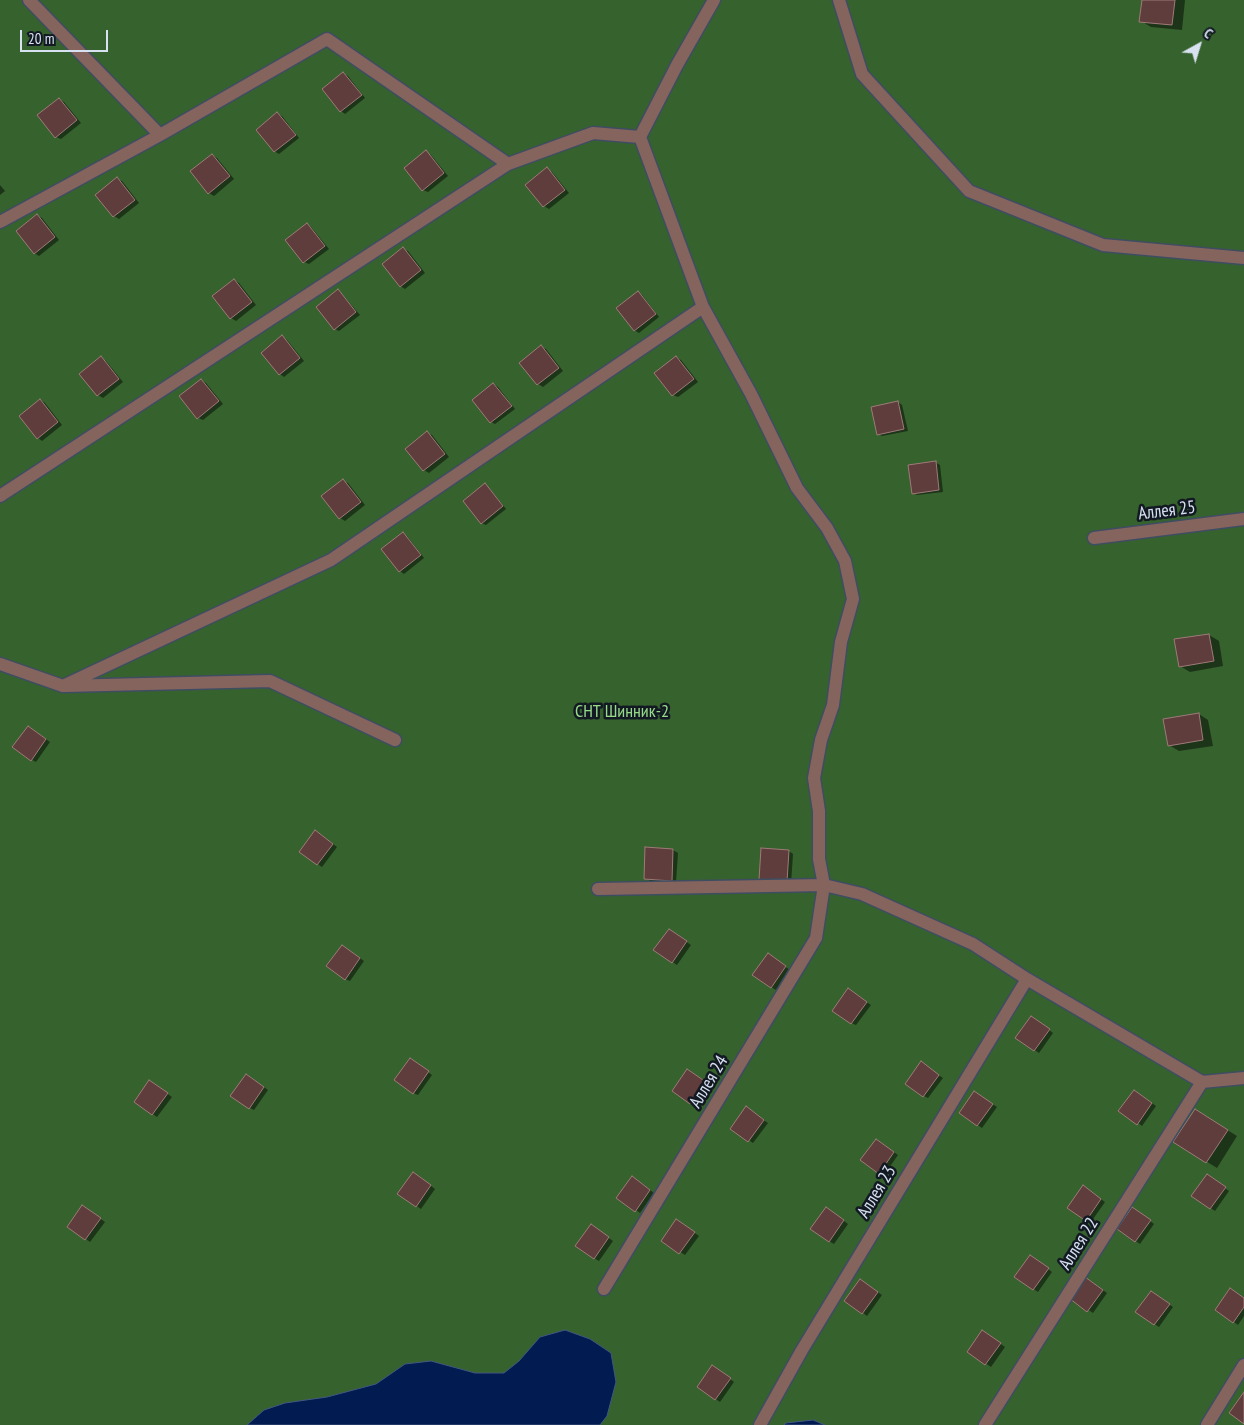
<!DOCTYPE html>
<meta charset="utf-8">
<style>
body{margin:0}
#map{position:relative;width:1244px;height:1425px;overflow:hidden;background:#223148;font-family:"PT Sans Narrow",sans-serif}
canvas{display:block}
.north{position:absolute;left:1174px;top:20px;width:50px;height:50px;-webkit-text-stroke:4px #121923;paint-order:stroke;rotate:39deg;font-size:14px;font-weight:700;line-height:20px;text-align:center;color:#d7e1f0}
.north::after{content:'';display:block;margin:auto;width:18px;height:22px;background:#d7e1f0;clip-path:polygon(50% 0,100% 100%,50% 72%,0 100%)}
.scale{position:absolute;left:20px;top:30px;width:88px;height:22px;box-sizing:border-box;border:2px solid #d7e1f0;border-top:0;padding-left:6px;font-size:15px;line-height:18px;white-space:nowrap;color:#d7e1f0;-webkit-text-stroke:4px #121923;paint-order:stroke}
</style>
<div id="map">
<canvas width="1244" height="1425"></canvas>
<div class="north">С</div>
<div class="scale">20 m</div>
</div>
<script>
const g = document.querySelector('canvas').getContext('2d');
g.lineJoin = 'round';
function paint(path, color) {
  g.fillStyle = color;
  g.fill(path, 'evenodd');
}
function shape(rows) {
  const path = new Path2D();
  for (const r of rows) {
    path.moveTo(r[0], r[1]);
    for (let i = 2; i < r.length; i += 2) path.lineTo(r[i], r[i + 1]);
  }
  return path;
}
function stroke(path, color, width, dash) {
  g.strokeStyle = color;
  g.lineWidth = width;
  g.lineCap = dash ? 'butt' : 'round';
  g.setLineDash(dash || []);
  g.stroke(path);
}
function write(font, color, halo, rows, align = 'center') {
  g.font = font + ' "PT Sans Narrow",sans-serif';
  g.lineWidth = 5;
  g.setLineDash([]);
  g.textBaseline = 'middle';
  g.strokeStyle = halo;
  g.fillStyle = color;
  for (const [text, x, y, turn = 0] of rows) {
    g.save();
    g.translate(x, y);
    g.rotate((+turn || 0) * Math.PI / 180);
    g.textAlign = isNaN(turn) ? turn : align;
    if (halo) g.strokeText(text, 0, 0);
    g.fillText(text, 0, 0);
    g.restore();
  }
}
paint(shape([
 [0,0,1244,0,1244,1425,0,1425]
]), '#36622d');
const water = shape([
 [565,1330,590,1339,611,1353,616,1382,607,1416,600,1425,247,1425,264,1410,285,1403,327,1397,376,1384,405,1364,431,1361,475,1373,504,1373,519,1361,540,1337,565,1330],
 [813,1420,825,1425,784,1425,786,1423,813,1420]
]);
paint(water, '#021c51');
stroke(water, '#425781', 1);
paint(shape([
 [1143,0,1185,0,1182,30,1151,27,1141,21],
 [344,74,348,76,365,98,345,114,341,111],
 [59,99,64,102,81,123,61,139,56,137],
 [277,114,282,116,299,138,279,154,274,151],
 [426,152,431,155,448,176,428,192,423,190],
 [212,155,217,158,234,179,214,196,209,193],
 [547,169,552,172,569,193,549,209,544,206,527,185],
 [117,179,122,181,139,203,119,219,114,216,97,195],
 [0,185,5,191,0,195],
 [37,215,42,218,59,240,39,256,34,253],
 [307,224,311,227,329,249,309,264,304,262],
 [403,249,408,251,425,273,405,289,400,286],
 [234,280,239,283,256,305,236,321,231,318,214,297],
 [338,291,342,294,360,315,339,331,335,329],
 [638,293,642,295,659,317,639,333,634,330],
 [283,337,287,340,304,361,284,377,280,374],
 [541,347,546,349,563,371,543,387,538,384,521,363],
 [676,357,681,360,698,382,678,397,673,395],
 [101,358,106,361,123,382,103,398,98,395,81,374],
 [201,380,206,383,223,404,203,420,198,418],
 [494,384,498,387,515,409,495,424,491,422],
 [41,400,45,403,62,425,42,441,38,438],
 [898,402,902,405,908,431,882,436,878,434],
 [427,433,432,435,449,457,429,473,424,470,407,449],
 [935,462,940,465,943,492,917,495,913,493],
 [343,481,348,483,365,505,345,521,340,518,323,496],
 [485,485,489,488,506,509,486,525,481,523],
 [403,534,407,536,424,558,404,574,400,571],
 [1209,635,1219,641,1223,666,1190,672,1180,666],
 [1199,714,1208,720,1213,746,1179,751,1169,745],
 [33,730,50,742,36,762,32,760],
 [320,834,337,847,322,867,301,852],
 [647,848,673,850,678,853,676,882,650,881,645,878],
 [789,851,793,854,791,884,765,882],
 [674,933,691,945,677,965,655,950],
 [347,949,364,961,350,981,345,979],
 [772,957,790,970,776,990,771,987],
 [853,993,871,1005,856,1025,851,1023],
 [1036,1020,1053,1033,1039,1053,1017,1038],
 [415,1062,432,1075,418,1095,413,1093],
 [925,1066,943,1078,928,1098,924,1096],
 [692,1073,709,1086,695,1106,673,1091],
 [251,1078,268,1090,254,1110,250,1108],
 [154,1084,172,1097,157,1117,135,1102],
 [1139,1094,1156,1106,1142,1126,1138,1123],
 [979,1095,997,1107,982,1128,960,1113],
 [750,1111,768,1123,753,1143,732,1128],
 [1205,1116,1237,1136,1217,1168,1175,1142],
 [881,1143,898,1155,884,1175,879,1172],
 [418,1176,435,1189,421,1209,399,1194],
 [1212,1179,1229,1191,1215,1211,1193,1196],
 [637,1180,654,1193,640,1213,636,1210],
 [1088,1190,1105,1202,1091,1222,1086,1220],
 [87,1209,105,1222,90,1242,86,1239],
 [831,1211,848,1224,834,1244,829,1241],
 [1137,1211,1154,1224,1140,1244,1118,1229],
 [681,1223,699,1236,685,1255,663,1241],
 [596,1229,613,1241,599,1261,594,1258],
 [1035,1259,1052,1272,1038,1292,1016,1277],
 [1090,1281,1107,1293,1093,1313,1071,1298],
 [865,1283,882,1295,867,1316,846,1300],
 [1156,1295,1173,1307,1159,1327,1137,1312],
 [1244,1298,1244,1316,1238,1325,1234,1322],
 [987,1334,1005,1347,991,1367,969,1352],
 [717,1369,734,1382,720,1402,698,1387]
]), '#0007');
const building = shape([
 [1142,0,1175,0,1172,25,1139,22,1142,0],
 [343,72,362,95,340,112,322,89,343,72],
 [59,98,77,120,55,138,37,115,59,98],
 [277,112,296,135,274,152,256,130,277,112],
 [426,150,444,173,422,191,404,168,426,150],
 [212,154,230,176,208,194,190,171,212,154],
 [547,167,565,190,543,207,525,185,547,167],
 [117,177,135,200,113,217,95,195,117,177],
 [37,214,55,237,34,254,16,231,37,214],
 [307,223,325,246,303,263,285,240,307,223],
 [403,247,421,270,400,287,382,264,403,247],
 [234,279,252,302,230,319,212,296,234,279],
 [338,289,356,312,334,330,316,307,338,289],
 [638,291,656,314,634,331,616,308,638,291],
 [282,335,300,358,279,375,261,353,282,335],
 [541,345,559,368,537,385,519,363,541,345],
 [101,356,119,379,97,396,79,374,101,356],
 [676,356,694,379,672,396,654,373,676,356],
 [201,379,219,401,197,419,179,396,201,379],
 [493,383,512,406,490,423,472,400,493,383],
 [40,399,58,422,37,439,19,416,40,399],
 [898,401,904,429,877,435,871,407,898,401],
 [427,431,445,454,423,471,405,449,427,431],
 [936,461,939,490,912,494,908,465,936,461],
 [343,479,361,502,339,519,321,496,343,479],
 [485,483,503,506,481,524,463,501,485,483],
 [403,532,421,555,399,572,381,549,403,532],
 [1209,634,1214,661,1179,667,1174,639,1209,634],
 [1199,713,1203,740,1168,746,1163,719,1199,713],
 [28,726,46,739,31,761,12,747,28,726],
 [315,830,333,844,317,865,299,852,315,830],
 [645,847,673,849,672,881,644,879,645,847],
 [761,848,789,850,787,882,759,880,761,848],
 [669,929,687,941,672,963,653,950,669,929],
 [342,945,360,958,345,980,326,966,342,945],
 [768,953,786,966,771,988,752,975,768,953],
 [848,988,867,1002,851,1024,832,1011,848,988],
 [1031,1016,1050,1029,1034,1051,1015,1038,1031,1016],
 [410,1058,429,1071,413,1094,394,1080,410,1058],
 [921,1061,939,1075,923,1097,905,1084,921,1061],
 [687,1069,706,1082,690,1104,672,1091,687,1069],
 [246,1074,264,1087,249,1109,230,1096,246,1074],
 [149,1080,168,1093,152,1115,134,1102,149,1080],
 [1134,1090,1152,1103,1137,1125,1118,1111,1134,1090],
 [974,1091,993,1104,977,1126,959,1113,974,1091],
 [746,1106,764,1120,748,1142,730,1129,746,1106],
 [1195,1109,1228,1130,1206,1163,1173,1142,1195,1109],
 [876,1139,894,1152,879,1174,860,1160,876,1139],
 [413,1172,431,1185,416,1207,397,1194,413,1172],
 [1207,1174,1226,1187,1210,1209,1191,1196,1207,1174],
 [632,1176,650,1190,635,1212,616,1198,632,1176],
 [1083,1185,1101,1199,1086,1221,1067,1208,1083,1185],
 [82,1205,101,1218,85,1240,67,1227,82,1205],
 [826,1207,844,1220,829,1242,810,1229,826,1207],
 [1132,1207,1151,1220,1135,1242,1117,1229,1132,1207],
 [676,1219,695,1232,679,1254,661,1241,676,1219],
 [591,1224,609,1237,594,1259,575,1246,591,1224],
 [1030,1255,1049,1268,1033,1290,1014,1277,1030,1255],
 [1085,1277,1103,1290,1087,1312,1069,1298,1085,1277],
 [860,1279,878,1292,862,1314,844,1301,860,1279],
 [1230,1288,1244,1298,1244,1307,1233,1323,1215,1310,1230,1288],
 [1151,1291,1170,1304,1154,1325,1135,1312,1151,1291],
 [982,1330,1001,1343,985,1365,967,1352,982,1330],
 [712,1365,731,1378,715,1400,697,1387,712,1365],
 [1244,1392,1244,1424,1229,1413,1244,1392]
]);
paint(building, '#5e3d3c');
stroke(building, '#9f7a79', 1);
const service = shape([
 [29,0,160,135],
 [839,0,862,74,969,191,1103,245,1244,258],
 [640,137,677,65,714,0],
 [0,222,160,135,327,39,508,164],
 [0,496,508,164,593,133,640,137,703,307,751,394,797,488,827,528,845,561,853,599,841,642,833,705,821,740,814,778,819,811,819,859,824,885,816,938,604,1289],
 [1094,538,1244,519],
 [0,664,63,686,270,681,395,740],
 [63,686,331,560,703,307],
 [598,889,824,885,862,894,973,944,1027,979,1202,1082,1244,1078],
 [760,1425,802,1350,1027,979],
 [985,1425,1202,1082],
 [1207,1425,1244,1365]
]);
stroke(service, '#3f4d63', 15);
stroke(service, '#86645e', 12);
write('18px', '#d7e1f0', '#121923', [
 ["Аллея 25",1167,511,-7],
 ["Аллея 24",709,1082,-59],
 ["Аллея 23",877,1192,-59],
 ["Аллея 22",1079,1244,-58]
]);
write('18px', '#97db88', '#121923', [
 ["СНТ Шинник-2",622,712]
]);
</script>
